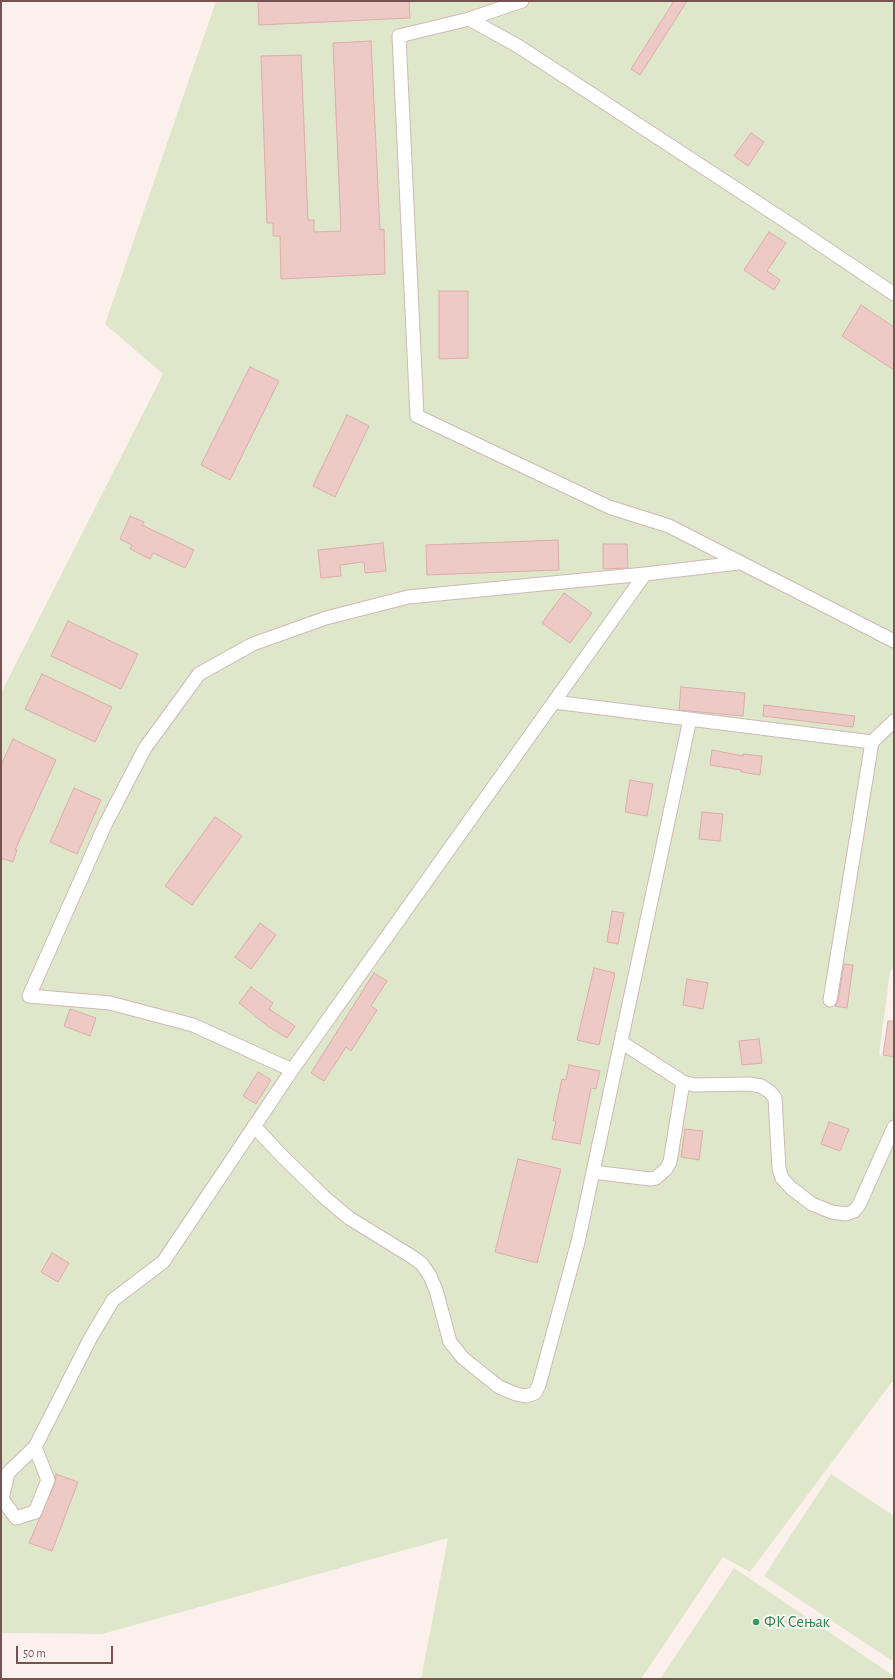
<!DOCTYPE html>
<meta charset="utf-8">
<style>
body{margin:0}
#map{position:relative;width:895px;height:1680px;overflow:hidden;background:#fbf0ec;font-family:"Alegreya Sans",sans-serif}
canvas{display:block}
.frame{position:absolute;inset:0;border:2px solid #745351;pointer-events:none}
.scale{position:absolute;left:16px;top:1646px;width:97px;height:18px;box-sizing:border-box;border:2px solid #745351;border-top:0;padding-left:5px;font-size:12px;line-height:14px;white-space:nowrap;color:#745351;-webkit-text-stroke:3px #fdf6f2;paint-order:stroke}
</style>
<div id="map">
<canvas width="895" height="1680"></canvas>
<div class="frame"></div>
<div class="scale">50 m</div>
</div>
<script>
const g = document.querySelector('canvas').getContext('2d');
g.lineJoin = 'round';
function paint(path, color) {
  g.fillStyle = color;
  g.fill(path, 'evenodd');
}
function shape(rows) {
  const path = new Path2D();
  for (const r of rows) {
    path.moveTo(r[0], r[1]);
    for (let i = 2; i < r.length; i += 2) path.lineTo(r[i], r[i + 1]);
  }
  return path;
}
function stroke(path, color, width, dash) {
  g.strokeStyle = color;
  g.lineWidth = width;
  g.lineCap = dash ? 'butt' : 'round';
  g.setLineDash(dash || []);
  g.stroke(path);
}
function write(font, color, halo, rows, align = 'center') {
  g.font = font + ' "Alegreya Sans",sans-serif';
  g.lineWidth = 4;
  g.setLineDash([]);
  g.textBaseline = 'middle';
  g.strokeStyle = halo;
  g.fillStyle = color;
  for (const [text, x, y, turn = 0] of rows) {
    g.save();
    g.translate(x, y);
    g.rotate((+turn || 0) * Math.PI / 180);
    g.textAlign = isNaN(turn) ? turn : align;
    if (halo) g.strokeText(text, 0, 0);
    g.fillText(text, 0, 0);
    g.restore();
  }
}
paint(shape([
 [216,1,894,1,894,966,890,972,879,1055,894,1057,894,1383,892,1382,750,1572,723,1557,641,1679,421,1679,448,1538,102,1634,1,1633,1,693,163,374,105,324],
 [831,1474,894,1516,894,1662,764,1576],
 [734,1568,894,1676,894,1679,660,1679]
]), '#dfe7cb');
const building = shape([
 [258,1,409,1,410,18,259,25,258,1],
 [674,1,687,1,640,75,631,69,674,1],
 [371,41,380,230,384,229,385,274,281,279,280,236,273,236,273,223,267,223,261,56,301,55,308,220,314,220,314,232,341,231,333,43,371,41],
 [751,133,764,142,748,166,734,156,751,133],
 [769,232,786,243,767,271,780,280,774,290,744,270,769,232],
 [439,291,468,291,468,358,439,359,439,291],
 [861,305,894,327,894,370,842,336,861,305],
 [250,367,279,381,230,480,201,465,250,367],
 [347,415,369,426,335,497,313,486,347,415],
 [130,516,144,522,142,525,194,550,185,568,153,553,150,559,130,549,132,545,120,539,130,516],
 [558,540,559,570,427,575,426,545,558,540],
 [383,543,386,571,365,573,364,562,340,565,341,576,321,578,318,550,383,543],
 [603,544,627,544,628,568,603,569,603,544],
 [564,593,592,613,570,643,542,623,564,593],
 [68,621,138,654,121,689,51,656,68,621],
 [42,674,112,707,95,742,25,709,42,674],
 [681,687,745,693,743,716,679,710,681,687],
 [764,705,855,716,853,727,763,716,764,705],
 [13,739,56,760,15,850,17,850,13,862,1,858,1,765,13,739],
 [712,750,743,756,743,754,762,756,760,775,741,772,741,770,710,765,712,750],
 [630,780,653,784,647,816,625,812,630,780],
 [74,788,101,800,77,854,50,842,74,788],
 [702,812,723,814,720,841,699,839,702,812],
 [215,817,242,836,192,905,165,886,215,817],
 [612,911,624,913,618,944,607,942,612,911],
 [260,923,276,935,251,969,235,957,260,923],
 [844,964,853,965,847,1008,835,1006,838,1001,844,964],
 [594,968,615,973,599,1045,577,1040,594,968],
 [374,973,387,981,371,1006,377,1010,351,1051,346,1047,324,1081,311,1073,374,973],
 [687,979,708,983,703,1009,683,1005,687,979],
 [251,987,273,1003,269,1009,295,1026,287,1038,269,1027,239,1003,251,987],
 [70,1009,96,1018,90,1036,64,1026,70,1009],
 [888,1021,894,1021,894,1057,883,1055,888,1021],
 [759,1039,762,1063,742,1065,739,1041,759,1039],
 [569,1065,600,1071,596,1089,591,1088,580,1144,552,1139,556,1121,553,1121,562,1079,566,1080,569,1065],
 [258,1072,271,1080,256,1104,243,1096,258,1072],
 [829,1122,849,1129,840,1151,821,1144,829,1122],
 [685,1129,703,1131,699,1160,681,1157,685,1129],
 [518,1159,561,1169,537,1263,495,1252,518,1159],
 [52,1253,69,1263,58,1282,41,1272,52,1253],
 [56,1474,78,1482,52,1551,29,1543,55,1483,56,1474]
]);
paint(building, '#edcac6');
stroke(building, '#deada8', 1);
const minor = shape([
 [522,1,469,19,399,36,417,416,609,507,669,526,894,641],
 [469,19,518,46,790,224,894,294],
 [554,702,872,742,830,1000],
 [872,742,894,721],
 [621,1042,683,1082,694,1085,749,1084,761,1086,770,1092,775,1098,779,1169,782,1178,791,1188,812,1204,832,1212,846,1214,854,1211,859,1205,894,1127],
 [292,1070,193,1025,110,1003,29,996,105,825,145,748,199,674,253,644,326,618,408,597,645,574,738,563],
 [254,1126,281,1155,324,1197,349,1218,414,1258,422,1264,430,1276,436,1290,450,1342,463,1358,499,1387,516,1394,526,1396,535,1393,539,1385,578,1242,690,719],
 [593,1172,650,1179,656,1178,666,1169,670,1162,683,1082],
 [35,1447,8,1473,2,1499,16,1518,35,1512,48,1480,35,1447,91,1337,113,1300,163,1262,292,1070,645,574]
]);
stroke(minor, '#ceb9b5', 15);
stroke(minor, '#fff', 13);
for (const [x, y, r, color] of [
 [756,1622,4,"#2e9e5b"]
]) {
  const dot = new Path2D();
  dot.arc(x, y, r, 0, 2 * Math.PI);
  g.fillStyle = color;
  g.fill(dot);
  stroke(dot, '#fdf6f2', 1.5);
}
write('16px', '#27864d', '#fdf6f2', [
 ["ФК Сењак",764,1622]
], 'left');
</script>
